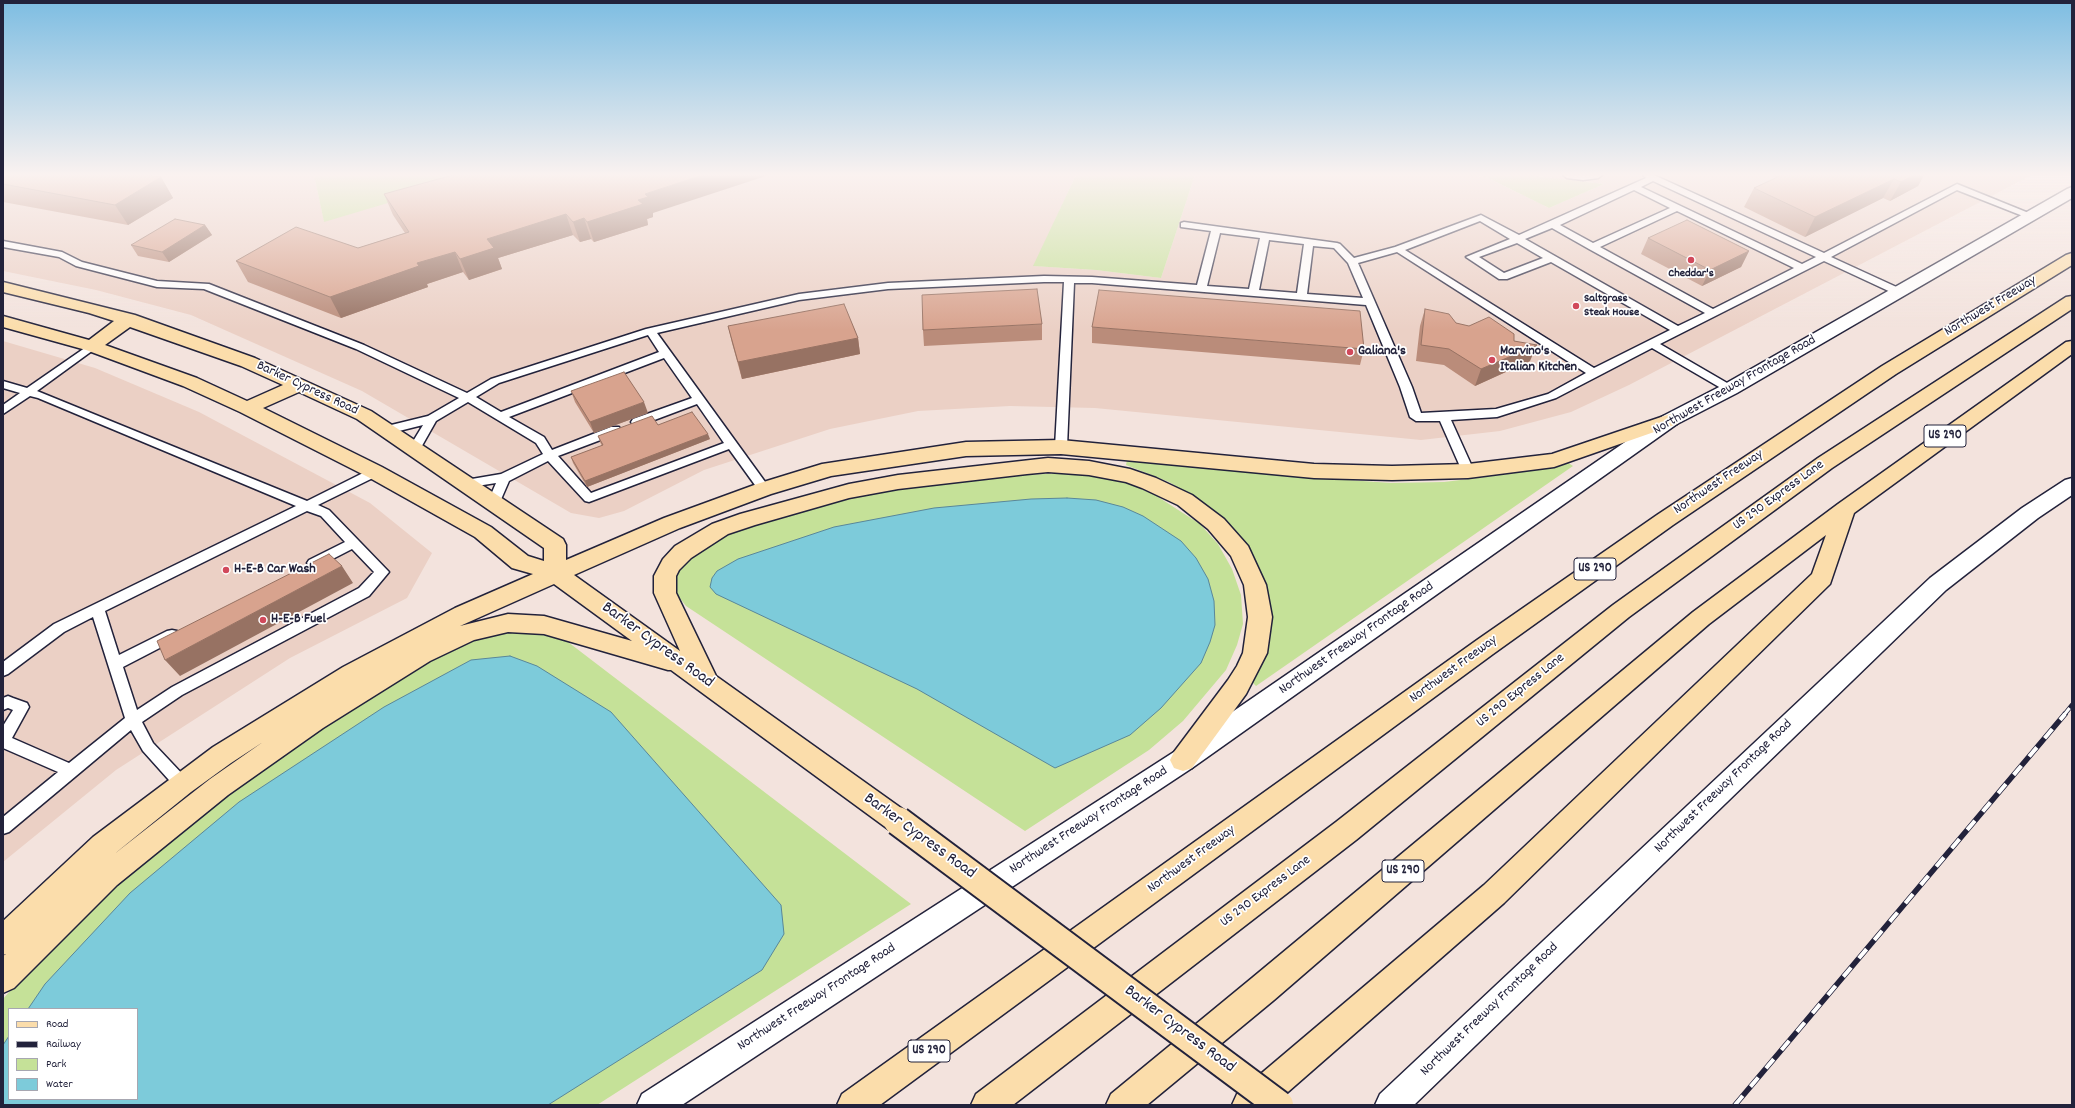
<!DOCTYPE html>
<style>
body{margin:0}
#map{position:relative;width:2075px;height:1108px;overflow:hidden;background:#f3e3dd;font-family:Dekko,sans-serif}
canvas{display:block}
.frame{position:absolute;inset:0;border:4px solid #22223b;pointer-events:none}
.legend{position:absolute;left:8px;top:1008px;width:130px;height:92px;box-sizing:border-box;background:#fff;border:1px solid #a7a7b1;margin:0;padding:5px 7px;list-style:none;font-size:12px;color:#22223b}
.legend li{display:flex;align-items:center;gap:8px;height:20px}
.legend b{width:20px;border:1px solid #a7a7b1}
</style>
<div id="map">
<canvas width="2075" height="1108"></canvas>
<div class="frame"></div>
<ul class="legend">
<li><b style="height:5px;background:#fbddab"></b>Road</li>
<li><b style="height:5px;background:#22223b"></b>Railway</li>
<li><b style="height:11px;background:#c5e198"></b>Park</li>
<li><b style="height:11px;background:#7dcbda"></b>Water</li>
</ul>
</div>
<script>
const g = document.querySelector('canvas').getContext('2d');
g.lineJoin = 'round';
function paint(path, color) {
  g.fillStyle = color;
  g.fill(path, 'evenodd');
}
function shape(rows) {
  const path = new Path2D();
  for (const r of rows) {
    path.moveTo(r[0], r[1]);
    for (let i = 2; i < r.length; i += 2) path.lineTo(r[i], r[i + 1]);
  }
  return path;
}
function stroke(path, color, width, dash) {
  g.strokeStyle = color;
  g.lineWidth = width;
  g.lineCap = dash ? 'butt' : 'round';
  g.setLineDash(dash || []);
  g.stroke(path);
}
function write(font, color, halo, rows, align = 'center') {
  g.font = font + ' Dekko,sans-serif';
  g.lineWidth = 3.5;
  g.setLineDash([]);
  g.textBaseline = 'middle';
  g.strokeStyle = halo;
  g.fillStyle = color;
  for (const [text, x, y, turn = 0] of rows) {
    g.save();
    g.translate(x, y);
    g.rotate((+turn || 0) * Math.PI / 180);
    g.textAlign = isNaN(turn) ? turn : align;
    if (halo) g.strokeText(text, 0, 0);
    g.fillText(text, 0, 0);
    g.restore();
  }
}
paint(shape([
 [3,175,314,175,324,221,482,175,1076,175,1034,266,1096,270,1161,278,1195,175,1466,175,1486,177,1549,208,1604,184,1528,175,2032,175,1629,385,1571,412,1500,431,1421,440,1095,408,1010,406,918,411,830,429,704,470,624,511,599,518,571,513,362,391,191,315,96,290,3,271],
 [3,341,95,368,199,412,370,503,432,553,407,598,290,658,116,770,3,862]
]), '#ebd0c5');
paint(shape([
 [314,175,482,175,324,222],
 [1076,175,1195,175,1161,278,1096,270,1033,266],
 [1466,175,1528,175,1604,184,1549,208,1486,177],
 [1127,460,1291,476,1391,483,1444,482,1494,476,1535,470,1567,462,1573,466,1256,686,1252,682,1265,652,1225,521,1198,499,1169,482,1126,465],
 [1064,473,1098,476,1130,484,1155,495,1200,524,1218,544,1232,569,1241,595,1243,624,1237,645,1226,670,1183,721,1149,750,1025,831,686,606,675,592,675,579,681,567,691,555,723,536,773,518,824,503,927,484,1025,475],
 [517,632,550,636,568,642,911,904,597,1105,3,1105,3,999,36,961,102,895,163,842,306,738,449,650,484,637],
 [9,1009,137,1009,137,1099,9,1099]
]), '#c5e198');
const water = shape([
 [1067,498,1096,500,1123,507,1143,516,1181,541,1196,558,1208,579,1214,601,1215,625,1210,642,1201,663,1161,708,1130,735,1055,768,917,689,716,594,710,587,712,578,717,571,738,559,834,527,934,508,1031,499,1067,498],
 [510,656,537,666,611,712,781,905,784,934,762,970,548,1105,3,1105,3,1045,9,1036,9,1099,137,1099,137,1009,28,1009,45,984,130,893,239,802,384,707,471,660,510,656]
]);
paint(water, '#7dcbda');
stroke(water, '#59879a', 1);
const service = shape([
 [1563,175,1602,175,1598,178,1583,180,1567,178,1563,175],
 [1643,175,1654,175,1824,253,1957,184,2036,216,2034,218,2028,218,1957,190,1831,257,1903,290,1904,292,1903,294,1895,294,1824,261,1660,344,1734,387,1736,389,1734,391,1726,391,1652,348,1556,398,1497,417,1451,420,1474,471,1468,475,1462,471,1440,421,1416,421,1410,417,1400,387,1366,305,1092,283,1074,283,1067,447,1065,450,1057,450,1055,447,1064,282,1044,282,888,289,799,300,657,333,768,486,770,489,768,492,760,492,729,449,589,502,585,501,548,461,509,481,499,504,497,507,493,508,489,507,487,504,496,483,464,488,458,484,460,481,501,474,543,454,536,443,468,402,436,421,419,451,411,451,409,448,423,425,387,434,381,430,383,427,428,416,459,398,356,349,204,289,157,287,76,266,59,257,3,247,3,241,62,252,82,262,157,281,209,284,364,345,467,393,491,379,646,329,799,294,888,283,1044,276,1092,277,1197,285,1211,231,1181,227,1181,223,1184,222,1337,243,1340,244,1354,258,1395,247,1481,215,1519,235,1646,178,1643,175],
 [1653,181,1816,257,1802,264,1641,187,1653,181],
 [1634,190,1670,208,1593,243,1560,225,1634,190],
 [1677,211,1794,268,1713,309,1600,247,1677,211],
 [1480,221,1510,239,1466,257,1499,279,1507,279,1551,262,1670,330,1594,368,1405,250,1480,221],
 [1552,228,1589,249,1705,313,1678,326,1525,239,1552,228],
 [1220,233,1260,238,1249,289,1207,286,1220,233],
 [1269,240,1304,244,1297,293,1259,290,1269,240],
 [1517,243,1543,258,1504,273,1479,257,1517,243],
 [1313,246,1334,248,1348,263,1363,298,1307,294,1313,246],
 [1397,252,1586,373,1548,394,1496,409,1421,413,1412,387,1358,263,1397,252],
 [648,335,659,352,501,412,476,397,499,383,648,335],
 [664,358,692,398,633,419,631,422,633,425,641,425,697,404,724,443,591,493,558,456,619,433,621,430,619,427,611,427,552,450,544,437,509,417,664,358],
 [92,343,97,346,96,348,37,391,307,501,371,469,379,469,381,472,379,475,318,505,329,510,389,572,369,596,182,695,142,722,153,743,187,779,190,784,187,789,182,791,177,789,143,751,131,730,9,832,3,834,3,817,58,772,3,748,3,726,13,710,8,708,3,710,3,698,8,696,13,698,27,703,29,707,12,738,69,763,125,718,93,617,64,632,8,674,3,676,3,662,54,624,296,506,38,398,30,396,3,414,3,405,20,393,3,388,3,381,27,388,92,343],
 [307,511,321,516,345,542,309,560,307,563,309,566,319,566,352,549,374,572,359,588,172,687,137,710,123,667,177,639,179,635,177,631,172,630,167,631,119,655,105,611,307,511]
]);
const secondary = shape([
 [2072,187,2072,198,1737,393,1677,424,1192,768,682,1105,637,1105,642,1094,1174,752,1663,416,1723,385,2067,189,2072,187],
 [2072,478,2072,495,2038,518,1946,590,1414,1105,1375,1105,1380,1094,1930,578,2022,508,2065,480,2072,478]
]);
const primary = shape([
 [3,282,135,315,255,358,371,411,563,539,566,545,566,560,664,518,757,484,822,464,966,442,1061,440,1314,464,1392,466,1468,464,1552,454,1670,414,1677,416,1680,420,1677,424,1554,467,1468,478,1392,480,1314,478,1061,454,966,456,831,476,771,494,680,528,574,575,680,651,654,593,654,576,663,559,675,546,712,524,740,514,849,484,898,475,1048,458,1089,461,1130,469,1156,478,1192,495,1224,519,1248,546,1266,585,1272,617,1267,653,1246,694,1192,768,1183,771,1174,768,1170,760,1174,752,1228,680,1237,666,1243,653,1248,617,1244,585,1231,556,1208,529,1178,505,1142,488,1126,482,1089,475,1048,472,1027,474,898,489,849,498,755,525,728,534,691,558,679,570,676,576,676,593,716,676,908,813,911,821,908,829,898,833,888,829,671,670,668,670,544,634,508,632,474,640,430,661,323,728,228,795,117,885,14,988,3,993,3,956,6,954,3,955,3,921,93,837,213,747,343,667,455,608,533,574,512,568,475,537,368,477,240,412,183,386,86,350,3,327,3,316,89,340,114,321,89,313,3,292,3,282],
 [130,327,241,366,283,385,247,401,197,378,105,345,130,327],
 [299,392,357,419,544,548,544,561,528,556,491,527,382,467,263,408,299,392],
 [554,584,632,641,544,616,508,614,460,626,554,584],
 [263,742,210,779,113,855,191,792,231,763,263,742]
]);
const motorway = shape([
 [2072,253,2072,265,1896,374,1673,525,1493,654,880,1105,837,1105,842,1094,1477,640,1657,515,1882,366,2066,255,2072,253],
 [2072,296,2072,309,1832,468,1629,617,1356,840,1013,1105,971,1105,976,1094,1336,822,1613,605,1818,458,2066,297,2072,296],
 [2072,341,2072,354,1854,513,1830,584,1504,903,1273,1105,1232,1105,1237,1094,1484,885,1812,574,1826,535,1709,624,1274,1000,1147,1105,1106,1105,1111,1094,1252,978,1693,612,1838,504,2066,342,2072,341]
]);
stroke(service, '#22223b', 3);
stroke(secondary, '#22223b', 3);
stroke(primary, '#22223b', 3);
stroke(motorway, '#22223b', 3);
paint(service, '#fff');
paint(secondary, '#fff');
paint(primary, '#fbddab');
paint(motorway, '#fbddab');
const railFar1 = shape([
 [2064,715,2072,705]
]);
const rail = shape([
 [1735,1105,2065,714]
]);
stroke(railFar1, '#22223b', 4.5);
stroke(rail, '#22223b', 5.5);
stroke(railFar1, '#fff', 3, [9]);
stroke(rail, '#fff', 4, [12]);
const primaryBridge = shape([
 [898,821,1279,1105]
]);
stroke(primaryBridge, '#22223b', 32, []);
stroke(primaryBridge, '#fbddab', 28);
paint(shape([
 [3,175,161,177,173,198,128,225,3,202],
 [1770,175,1924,175,1918,186,1890,201,1883,198,1805,237,1744,207,1754,188,1776,178],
 [384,194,653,213,653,217,647,219,648,225,594,242,591,239,580,242,573,235,498,258,502,269,469,280,463,272,427,284,428,287,341,318,248,282,236,261,358,248,405,233,393,215],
 [205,225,212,235,169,262,138,256,131,245],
 [1648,238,1749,251,1741,267,1702,286,1641,254],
 [1425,309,1456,323,1514,341,1530,361,1475,386,1444,365,1416,361,1420,326],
 [1042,324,1042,340,924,346,923,330],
 [728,326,858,338,860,354,742,379,732,343],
 [1092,327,1364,349,1360,365,1092,343],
 [571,391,648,413,594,433,575,402],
 [658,425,710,439,587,487,573,463,571,457,602,446,600,442,598,436]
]), '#ba8c7a');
paint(shape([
 [703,175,769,175,653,213,653,217,647,219,648,225,594,242,587,222,638,200,645,194],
 [1914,175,1924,175,1918,186,1890,201,1901,182],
 [161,177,173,198,128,225,115,205],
 [1894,179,1883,198,1805,237,1815,217],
 [566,214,573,235,498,258,502,269,469,280,460,259,487,239],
 [584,218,591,239,580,242,573,222],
 [205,225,212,235,169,262,162,252],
 [1749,251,1741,267,1702,286,1710,270],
 [455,252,463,272,427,284,428,287,341,318,330,297,417,263],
 [858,338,860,354,742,379,738,362],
 [1537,345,1530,361,1475,386,1481,369],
 [644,402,648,413,594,433,590,422],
 [708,434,710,439,587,487,585,481],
 [342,566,353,583,180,676,165,660]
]), '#977263');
const building = shape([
 [3,175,147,175,161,177,115,205,3,184,3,175],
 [453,175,703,175,645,194,648,197,638,200,643,204,587,222,584,218,573,222,566,214,487,239,494,248,460,259,455,252,417,263,419,266,330,297,236,261,296,227,358,248,409,232,384,194,453,175],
 [1782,175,1914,175,1901,182,1894,179,1815,217,1754,188,1782,175],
 [175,219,205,225,162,252,131,245,175,219],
 [1687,220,1749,251,1710,270,1648,238,1687,220],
 [1037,289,1042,324,923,330,922,295,1037,289],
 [1099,290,1360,311,1364,349,1092,327,1099,290],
 [844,304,858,338,738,362,728,326,844,304],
 [1425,309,1449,314,1456,323,1469,326,1489,317,1514,334,1514,341,1537,345,1481,369,1449,349,1421,345,1425,309],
 [624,372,644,402,590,422,571,391,624,372],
 [692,412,708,434,585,481,571,457,603,445,598,436,652,416,658,425,692,412],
 [329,554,342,566,165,660,157,641,329,554]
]);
paint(building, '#d8a38e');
stroke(building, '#977263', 1);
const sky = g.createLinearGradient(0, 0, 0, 330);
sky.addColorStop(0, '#7dbde2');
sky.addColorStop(0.53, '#faf2f0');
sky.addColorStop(1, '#faf2f000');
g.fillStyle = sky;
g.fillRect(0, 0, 2075, 330);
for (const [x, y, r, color] of [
 [1691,260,4,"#d1495b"],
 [1576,306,4,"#d1495b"],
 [1350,352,4,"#d1495b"],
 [1492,360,4,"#d1495b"],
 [226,570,4,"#d1495b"],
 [263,620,4,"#d1495b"]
]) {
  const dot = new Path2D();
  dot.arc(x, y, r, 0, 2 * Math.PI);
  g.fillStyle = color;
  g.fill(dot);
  stroke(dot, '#fff', 1.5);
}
write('bold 12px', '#22223b', '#fff', [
 ["Cheddar's",1691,274],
 ["Saltgrass",1584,299,"left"],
 ["Steak House",1584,313,"left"]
]);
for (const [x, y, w] of [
 [1945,436,42],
 [1595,569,42],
 [1403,871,42],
 [929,1051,42]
]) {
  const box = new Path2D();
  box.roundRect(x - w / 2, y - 11, w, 22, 3);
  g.fillStyle = '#fff';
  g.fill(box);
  stroke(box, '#22223b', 1);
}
write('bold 13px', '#22223b', null, [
 ["US 290",1945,436],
 ["US 290",1595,569],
 ["US 290",1403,871],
 ["US 290",929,1051]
]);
write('14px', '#22223b', '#fff', [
 ["Northwest Freeway",1991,307,-31],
 ["Northwest Freeway Frontage Road",1735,386,-30],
 ["Barker Cypress Road",307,389,25],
 ["Northwest Freeway",1719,483,-34],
 ["US 290 Express Lane",1779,496,-36],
 ["Northwest Freeway Frontage Road",1357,639,-35],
 ["Northwest Freeway",1454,670,-36],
 ["US 290 Express Lane",1521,691,-39],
 ["Northwest Freeway Frontage Road",1724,787,-44],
 ["Northwest Freeway Frontage Road",1089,821,-33],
 ["Northwest Freeway",1192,860,-36],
 ["US 290 Express Lane",1266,892,-37],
 ["Northwest Freeway Frontage Road",817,998,-33],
 ["Northwest Freeway Frontage Road",1490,1010,-44]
]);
write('bold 14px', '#22223b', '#fff', [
 ["Galiana's",1358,352],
 ["Marvino's",1500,352],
 ["Italian Kitchen",1500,368],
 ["H-E-B Car Wash",234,570],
 ["H-E-B Fuel",271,620]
], 'left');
write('17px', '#22223b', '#fff', [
 ["Barker Cypress Road",657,646,36],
 ["Barker Cypress Road",919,837,36],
 ["Barker Cypress Road",1179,1030,37]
]);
</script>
